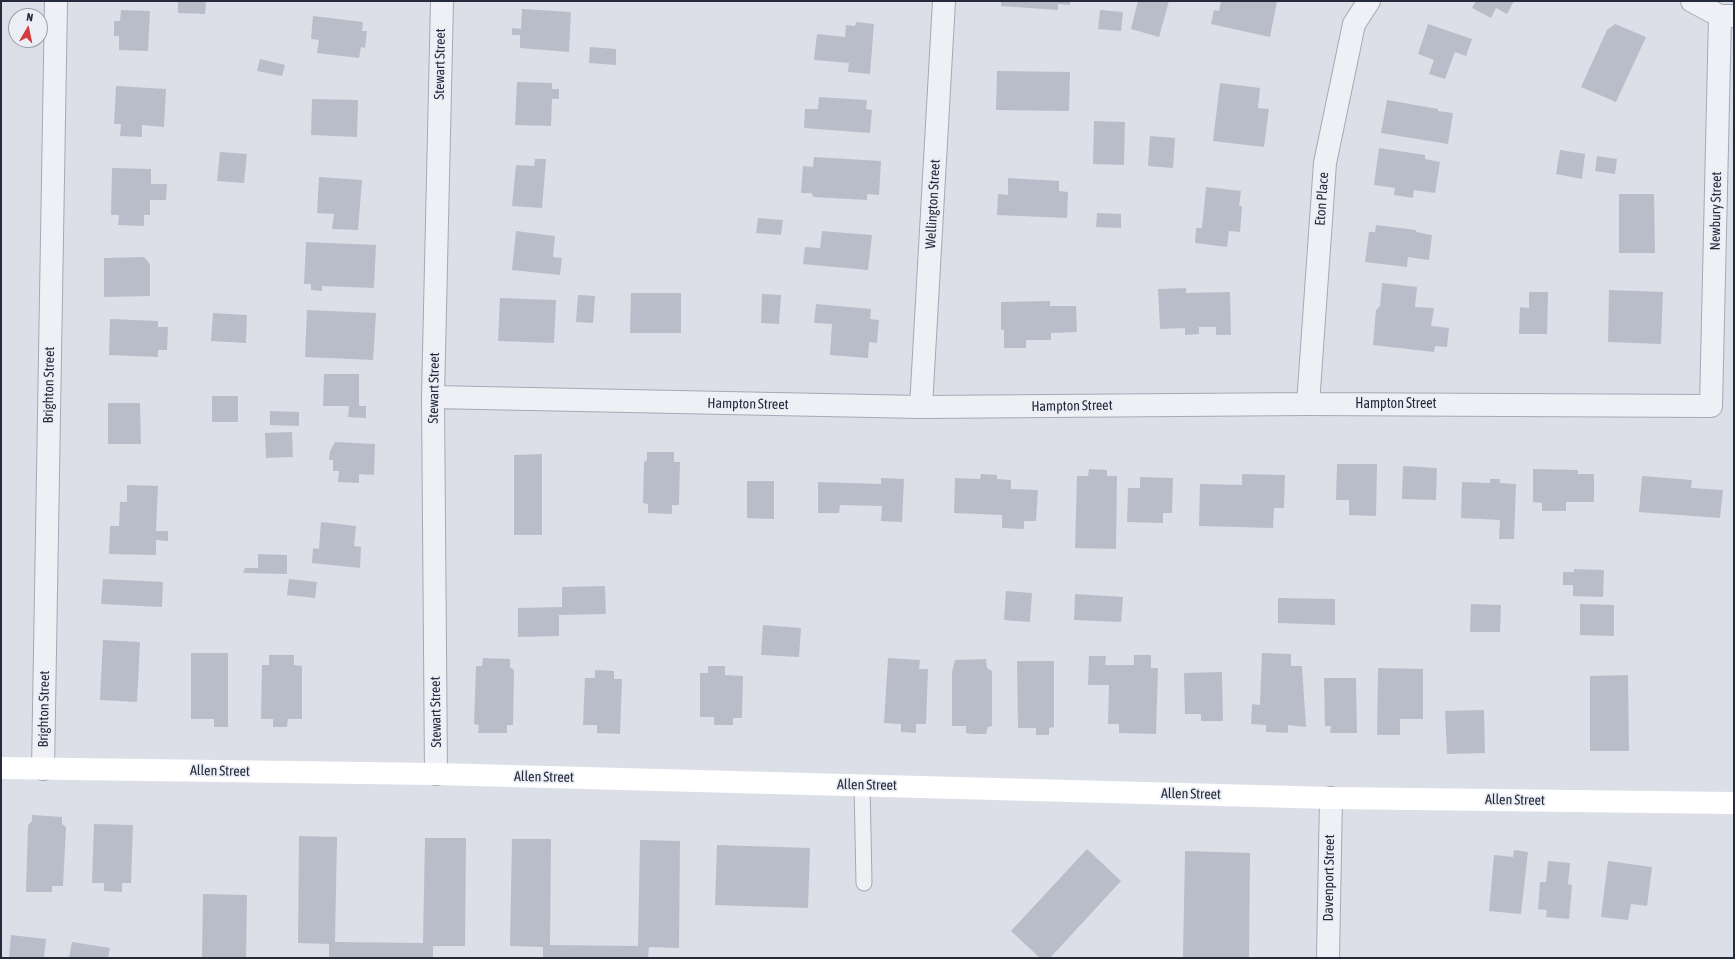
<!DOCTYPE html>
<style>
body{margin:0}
#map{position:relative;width:1735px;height:959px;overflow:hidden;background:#dcdfe7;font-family:"Asap Condensed",sans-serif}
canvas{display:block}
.frame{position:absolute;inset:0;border:2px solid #252b3d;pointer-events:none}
.north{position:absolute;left:8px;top:8px;width:40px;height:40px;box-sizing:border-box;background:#ebeef5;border:1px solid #9ca0ab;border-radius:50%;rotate:9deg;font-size:11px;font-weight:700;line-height:16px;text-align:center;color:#252b3d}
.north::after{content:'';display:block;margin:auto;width:14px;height:18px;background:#d33a3d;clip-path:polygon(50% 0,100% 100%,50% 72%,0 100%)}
</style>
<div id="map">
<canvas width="1735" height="959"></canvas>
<div class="frame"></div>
<div class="north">N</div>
</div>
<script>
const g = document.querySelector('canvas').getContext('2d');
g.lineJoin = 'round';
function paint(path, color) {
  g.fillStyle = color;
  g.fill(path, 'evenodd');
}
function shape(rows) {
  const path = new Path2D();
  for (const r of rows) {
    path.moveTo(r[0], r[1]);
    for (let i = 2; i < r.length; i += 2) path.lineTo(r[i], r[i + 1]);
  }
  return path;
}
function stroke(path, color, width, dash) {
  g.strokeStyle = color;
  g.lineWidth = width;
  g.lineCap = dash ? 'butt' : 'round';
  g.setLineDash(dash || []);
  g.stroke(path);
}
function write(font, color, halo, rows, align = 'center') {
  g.font = font + ' "Asap Condensed",sans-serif';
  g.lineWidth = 3.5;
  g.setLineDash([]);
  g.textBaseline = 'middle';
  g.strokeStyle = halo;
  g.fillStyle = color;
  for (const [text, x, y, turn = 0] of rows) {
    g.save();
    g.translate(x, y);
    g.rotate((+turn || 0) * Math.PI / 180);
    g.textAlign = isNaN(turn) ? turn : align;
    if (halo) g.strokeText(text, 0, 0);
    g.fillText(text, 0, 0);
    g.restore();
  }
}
paint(shape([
 [178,1,206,1,205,14,178,13],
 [1001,1,1070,1,1070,5,1058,4,1058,10,1001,6],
 [1138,1,1169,1,1159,37,1131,29],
 [1221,1,1277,1,1270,37,1211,24,1214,10,1219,11],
 [1476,1,1514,1,1507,14,1496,8,1491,18,1472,8],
 [522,9,571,12,569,52,520,48,520,35,512,35,512,28,521,29],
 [121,10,150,11,148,51,119,50,119,36,114,36,114,21,120,21],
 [1100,10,1123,12,1121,31,1098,29],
 [313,16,363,22,362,31,367,31,365,48,361,47,359,58,317,53,319,40,311,39],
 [856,22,874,24,870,74,848,72,849,63,814,60,817,34,845,37,846,25,855,26],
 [1428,24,1472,39,1466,56,1455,52,1445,79,1429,74,1434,60,1418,54],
 [1615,24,1646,37,1616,102,1581,87,1607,30],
 [590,47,616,49,616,65,589,63],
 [260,59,285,65,282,76,257,71],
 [997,71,1070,72,1069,111,996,110],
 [517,82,552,83,552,89,559,89,559,99,552,99,551,126,515,125],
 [1220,83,1260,88,1258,108,1269,109,1264,147,1213,141],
 [116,86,166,89,164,127,142,125,142,137,120,136,121,124,114,124],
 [819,97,867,100,866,109,872,110,870,133,804,128,805,109,818,109],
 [312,99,358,100,357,137,311,135],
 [1387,100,1438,109,1438,111,1453,113,1448,144,1381,133],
 [1094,121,1125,122,1124,165,1093,164],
 [1150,136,1175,138,1173,168,1148,166],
 [1379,148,1425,155,1425,159,1440,162,1435,193,1414,190,1413,198,1394,195,1395,188,1374,185],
 [1560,150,1585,154,1582,179,1556,174],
 [220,152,247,154,244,183,217,181],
 [1597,156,1617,159,1615,174,1595,171],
 [814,157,881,161,879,195,867,194,867,200,814,197,811,193,801,193,803,166,813,167],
 [535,159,546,159,542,208,512,206,516,165,534,166],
 [112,168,151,169,151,184,167,184,166,200,150,200,150,215,144,215,144,226,118,225,119,215,111,215],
 [319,177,362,180,358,230,332,229,334,214,317,213],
 [1008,178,1059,181,1059,191,1068,192,1067,218,997,215,998,194,1008,195],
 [1206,187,1241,191,1239,206,1242,206,1240,232,1229,231,1227,247,1195,243,1196,228,1202,228],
 [1619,194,1654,194,1655,253,1619,253],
 [1097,213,1121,214,1121,228,1096,227],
 [758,218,783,220,781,235,756,233],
 [1376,225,1416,230,1416,232,1432,235,1429,260,1408,257,1407,267,1365,262,1369,232,1375,232],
 [516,231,555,236,553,257,562,258,560,275,512,270],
 [822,231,872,235,868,270,803,264,805,247,820,248],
 [306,242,376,245,374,288,322,286,322,291,311,290,311,284,304,284],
 [144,257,150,264,150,296,104,297,104,258],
 [1382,283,1417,287,1415,307,1434,308,1431,326,1449,328,1447,347,1435,346,1434,352,1373,345,1376,310,1380,306],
 [1186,288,1186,293,1230,292,1231,335,1216,335,1216,327,1199,327,1199,334,1185,335,1185,328,1160,329,1158,289],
 [1609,290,1663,292,1661,344,1608,342],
 [1529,292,1548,292,1547,334,1519,334,1520,307,1529,308],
 [631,293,681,293,681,333,630,333],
 [762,294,781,295,779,324,761,323],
 [578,295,595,296,593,323,576,322],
 [500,298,556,300,554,343,498,341],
 [1050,301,1050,306,1076,306,1077,332,1051,333,1051,340,1026,340,1026,348,1004,348,1004,330,1001,330,1001,302],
 [816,304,871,309,870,319,879,320,877,343,869,342,868,358,830,355,832,324,814,323],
 [307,310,376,313,373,360,305,357],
 [213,313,247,315,246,343,211,341],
 [110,319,158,321,158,327,168,327,167,350,158,350,158,357,109,355],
 [324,374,359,374,359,406,366,406,366,418,348,417,349,406,323,406],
 [212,396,238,396,238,422,212,422],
 [108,403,140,403,141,444,108,444],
 [270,411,299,412,299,426,270,425],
 [292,432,293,457,266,458,265,433],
 [335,442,375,444,374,475,359,474,359,483,338,482,339,471,333,471,333,460,329,460,330,451],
 [647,452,674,452,674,462,680,462,679,505,672,505,672,514,648,513,648,504,643,503,644,462,647,460],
 [542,454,542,535,514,535,514,455],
 [1337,464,1377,464,1376,516,1349,515,1349,500,1336,500],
 [1403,466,1437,468,1436,500,1402,499],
 [1089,469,1107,470,1107,476,1117,476,1116,549,1075,548,1077,476,1088,476],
 [1533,469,1578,470,1578,474,1594,474,1594,502,1566,502,1566,511,1542,511,1542,503,1533,502],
 [981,474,997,475,997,479,1011,480,1011,489,1038,490,1036,521,1024,521,1024,529,1002,528,1002,515,954,513,955,478,980,479],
 [1242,474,1285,475,1284,508,1274,508,1273,528,1199,526,1200,484,1242,485],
 [1642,476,1692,480,1691,488,1723,490,1720,518,1639,512],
 [1140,477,1173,478,1172,513,1163,513,1163,523,1127,522,1128,488,1140,488],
 [881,478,904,479,902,522,881,521,882,506,840,505,839,513,818,513,818,482,881,484],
 [1490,479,1500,479,1500,483,1516,484,1514,539,1499,539,1500,520,1461,518,1462,482,1490,483],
 [747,481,774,481,774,519,747,518],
 [127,485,158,486,156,531,168,531,168,541,156,540,156,555,109,554,110,526,119,526,120,502,127,502],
 [321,522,356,526,354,546,361,547,360,568,312,563,313,548,319,549],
 [258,554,287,555,287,574,243,573,245,568,258,568],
 [1574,569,1604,570,1603,597,1573,596,1573,585,1563,585,1563,572,1574,572],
 [103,579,163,582,162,607,101,604],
 [289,579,317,582,315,598,287,595],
 [605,586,606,614,559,615,559,636,518,637,518,608,562,607,562,587],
 [1006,591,1032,593,1030,622,1004,620],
 [1075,594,1123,597,1121,622,1074,620],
 [1278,598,1335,599,1335,625,1278,623],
 [1471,604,1501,605,1500,632,1470,632],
 [1580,604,1614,605,1614,636,1580,635],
 [763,625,801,628,799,657,761,655],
 [103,640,140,642,137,702,100,700],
 [191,653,228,653,228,727,214,727,214,719,191,719],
 [1262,653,1291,654,1291,666,1302,666,1306,727,1288,725,1288,733,1266,732,1266,725,1251,724,1252,704,1260,705],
 [269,655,294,655,294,665,302,666,302,719,288,719,287,727,273,727,273,719,261,719,262,665,269,665],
 [1134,655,1151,655,1151,668,1158,668,1156,734,1119,733,1119,724,1108,724,1109,685,1088,685,1089,656,1106,656,1105,665,1134,665],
 [483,658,510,659,510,667,514,670,513,725,507,725,507,733,478,733,479,725,474,724,476,666,482,666],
 [888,658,920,660,919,669,928,669,926,724,916,724,916,733,901,732,901,724,884,723],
 [986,659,987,668,992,671,992,726,988,727,986,734,972,734,966,733,966,726,952,726,952,672,955,660],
 [1017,661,1054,661,1054,727,1049,728,1049,735,1036,735,1036,728,1018,728],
 [708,666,725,666,725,675,743,676,742,718,733,718,733,725,714,725,714,717,700,717,700,673,708,673],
 [1378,668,1423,669,1423,719,1400,719,1400,735,1377,735],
 [595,670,614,671,614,679,622,679,620,734,597,733,597,725,583,725,585,678,595,678],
 [1222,672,1223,721,1201,721,1201,714,1185,714,1184,673],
 [1628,675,1629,751,1590,751,1590,676],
 [1324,678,1356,678,1357,733,1330,733,1331,726,1325,726],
 [1484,710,1485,753,1447,754,1445,711],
 [32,815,62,817,62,824,66,827,63,886,52,886,52,892,26,892,28,825,32,821],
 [94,824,133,825,131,883,122,883,122,892,104,891,104,883,92,883],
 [299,836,337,837,335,942,423,943,425,838,466,838,465,946,433,946,433,958,329,958,329,944,298,943],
 [512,839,551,839,550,945,638,946,640,840,680,841,679,948,649,947,648,958,543,958,543,947,510,946],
 [717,845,810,848,808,908,715,905],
 [1087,849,1121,881,1050,958,1040,958,1011,931],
 [1514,850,1528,852,1521,914,1489,911,1494,855,1513,857],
 [1185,851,1250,853,1249,958,1183,958],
 [1548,861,1570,863,1568,884,1572,885,1569,919,1546,917,1547,910,1538,909,1540,882,1546,882],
 [1608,861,1652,867,1647,906,1631,904,1628,920,1601,917],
 [203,894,247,895,246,958,202,958],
 [11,935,46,939,44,958,9,958],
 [72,942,110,948,108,958,69,958]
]), '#b9bdca');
const lane = shape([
 [862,785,864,883]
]);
const street = shape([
 [1692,1,1720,16,1734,16],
 [433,397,921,407,1308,404,1711,406,1720,16],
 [1308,404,1325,163,1354,24,1369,1],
 [921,407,944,1],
 [43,769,56,1],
 [436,774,433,397,442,1],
 [1328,958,1331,798]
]);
stroke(lane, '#a5a9b4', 17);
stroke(street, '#a5a9b4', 24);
stroke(lane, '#eef0f5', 15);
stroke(street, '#eef0f5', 22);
stroke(shape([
 [1,768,436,774,1331,798,1734,803]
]), '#fff', 22);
write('14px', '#252b3d', '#ebeef5', [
 ["Stewart Street",440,64,-89],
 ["Eton Place",1322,199,-86],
 ["Wellington Street",933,204,-87],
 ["Newbury Street",1716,211,-89],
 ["Brighton Street",49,385,-89],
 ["Stewart Street",434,388,-89],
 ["Hampton Street",748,404,1],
 ["Hampton Street",1396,404],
 ["Hampton Street",1072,406,-1],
 ["Brighton Street",44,709,-89],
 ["Stewart Street",436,712,-91],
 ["Allen Street",220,771,1],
 ["Allen Street",544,777,1],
 ["Allen Street",867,785,1],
 ["Allen Street",1191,794,1],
 ["Allen Street",1515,800,1],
 ["Davenport Street",1329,878,-89]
]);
</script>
